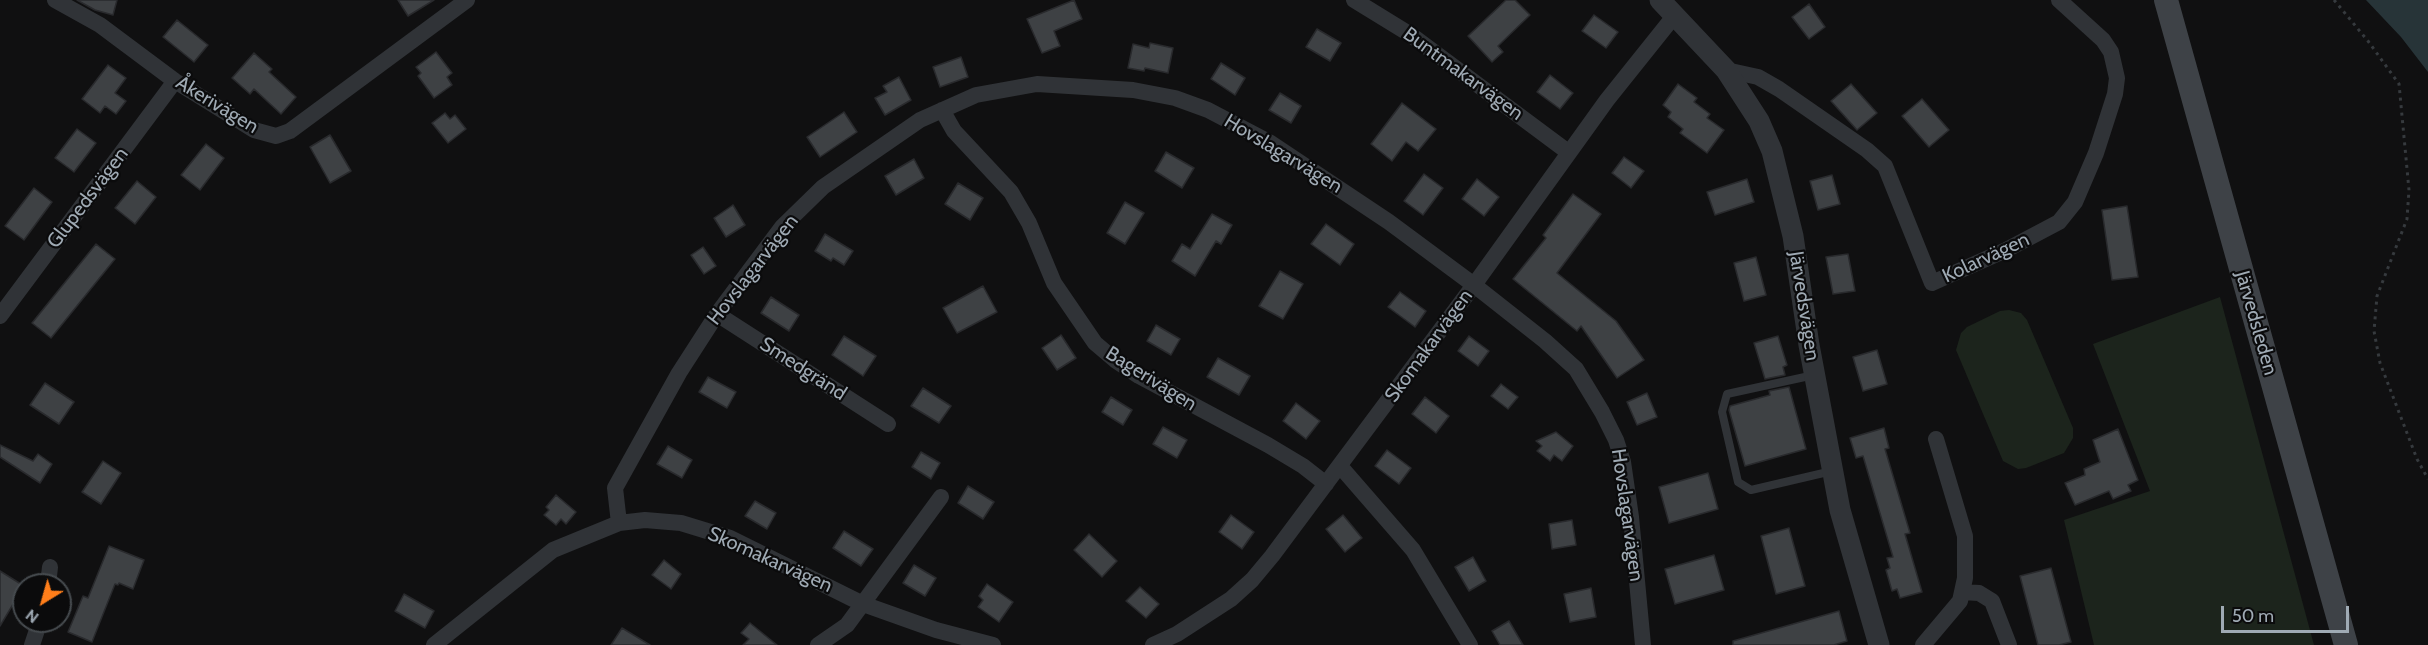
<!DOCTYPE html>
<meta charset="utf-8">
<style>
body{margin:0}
#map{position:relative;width:2428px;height:645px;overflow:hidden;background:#101011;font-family:Cabin,sans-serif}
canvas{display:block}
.north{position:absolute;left:12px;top:573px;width:60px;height:60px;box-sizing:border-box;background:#0b0b0c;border:2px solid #464b4f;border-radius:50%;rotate:217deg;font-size:16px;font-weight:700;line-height:24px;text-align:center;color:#9faab4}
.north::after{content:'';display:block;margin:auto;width:21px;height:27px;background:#ff7e1a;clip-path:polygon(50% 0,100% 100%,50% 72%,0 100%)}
.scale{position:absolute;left:2221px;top:606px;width:128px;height:27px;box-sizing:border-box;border:3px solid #9faab4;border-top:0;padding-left:8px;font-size:18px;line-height:21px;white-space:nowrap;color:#9faab4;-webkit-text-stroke:4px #0b0b0c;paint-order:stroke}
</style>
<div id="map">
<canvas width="2428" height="645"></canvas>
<div class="north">N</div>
<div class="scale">50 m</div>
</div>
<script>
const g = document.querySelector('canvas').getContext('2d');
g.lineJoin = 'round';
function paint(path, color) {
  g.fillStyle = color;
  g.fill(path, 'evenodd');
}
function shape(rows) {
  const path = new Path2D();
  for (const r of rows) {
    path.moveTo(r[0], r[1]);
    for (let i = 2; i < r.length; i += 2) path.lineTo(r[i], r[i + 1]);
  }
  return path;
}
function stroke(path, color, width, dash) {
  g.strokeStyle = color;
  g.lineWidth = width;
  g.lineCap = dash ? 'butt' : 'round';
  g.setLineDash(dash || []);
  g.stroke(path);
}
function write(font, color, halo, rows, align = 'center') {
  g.font = font + ' Cabin,sans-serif';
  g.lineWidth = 4.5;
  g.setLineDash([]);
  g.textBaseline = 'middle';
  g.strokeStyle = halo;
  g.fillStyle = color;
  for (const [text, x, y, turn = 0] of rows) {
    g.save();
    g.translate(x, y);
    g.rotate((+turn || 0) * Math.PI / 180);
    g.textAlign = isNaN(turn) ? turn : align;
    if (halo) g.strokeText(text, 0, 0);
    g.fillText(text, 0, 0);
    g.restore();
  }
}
paint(shape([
 [2220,297,2314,645,2094,645,2064,520,2150,491,2093,344],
 [2009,310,2021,313,2027,320,2073,428,2073,438,2064,453,2026,468,2018,469,2003,461,1956,350,1961,333,1967,327,2000,311]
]), '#1c241c');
paint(shape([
 [2366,0,2428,0,2428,72,2401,37]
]), '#273438');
const building = shape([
 [77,0,117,0,113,15,95,10,77,0],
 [398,0,434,0,408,16,398,0],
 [1074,0,1082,19,1054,31,1060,46,1042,53,1027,19,1074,0],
 [1506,0,1515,0,1530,15,1498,46,1503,52,1492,62,1468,36,1506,0],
 [1809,4,1825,27,1809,39,1792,17,1809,4],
 [1594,15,1618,32,1606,48,1582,31,1594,15],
 [177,20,208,45,194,62,163,37,177,20],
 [1317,29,1341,43,1330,61,1306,47,1317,29],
 [1150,43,1173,48,1168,73,1145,68,1144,71,1128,68,1133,44,1149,48,1150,43],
 [436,52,452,73,447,77,452,85,434,98,418,76,421,73,416,67,436,52],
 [254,53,272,69,269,72,296,97,281,114,254,89,250,94,232,78,254,53],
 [961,57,968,77,940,87,933,67,961,57],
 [1221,63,1245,78,1235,95,1211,79,1221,63],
 [108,65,126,78,115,93,126,101,116,114,105,106,100,113,82,99,108,65],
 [1550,75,1573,93,1560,109,1537,92,1550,75],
 [899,77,911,100,885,115,875,98,887,92,883,86,899,77],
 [1678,84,1697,98,1694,102,1710,114,1707,118,1724,130,1707,153,1680,133,1683,129,1668,117,1671,112,1663,105,1678,84],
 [1851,84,1877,113,1857,130,1831,101,1851,84],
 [1280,93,1301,106,1291,123,1269,110,1280,93],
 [1922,99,1949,130,1929,147,1902,116,1922,99],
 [1402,103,1436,129,1418,151,1406,142,1392,161,1371,144,1402,103],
 [844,112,857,132,820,157,807,137,844,112],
 [445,113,450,119,455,115,466,129,448,143,432,123,445,113],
 [77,129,96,143,74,172,55,158,77,129],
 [330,135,351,171,330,183,310,147,330,135],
 [206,144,224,158,200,190,181,175,206,144],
 [1166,152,1194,168,1182,188,1155,171,1166,152],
 [1624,157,1644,171,1631,188,1612,173,1624,157],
 [914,159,924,178,896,195,885,176,914,159],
 [1424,174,1443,188,1423,215,1404,201,1424,174],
 [1832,175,1840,204,1818,210,1810,181,1832,175],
 [1477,179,1499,197,1484,216,1462,199,1477,179],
 [1747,179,1754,202,1715,215,1707,192,1747,179],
 [137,181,156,197,135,224,115,208,137,181],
 [958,183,983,198,970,220,945,204,958,183],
 [34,188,52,202,24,240,5,226,34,188],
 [1573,194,1601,214,1557,273,1616,321,1644,360,1617,378,1581,326,1577,331,1513,279,1546,238,1543,235,1573,194],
 [1125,202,1144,213,1125,244,1107,233,1125,202],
 [733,205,745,225,726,237,714,218,733,205],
 [2127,206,2138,277,2112,280,2102,210,2127,206],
 [1212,214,1232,225,1221,244,1216,241,1195,276,1172,261,1182,244,1190,249,1212,214],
 [1326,224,1354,244,1340,265,1311,244,1326,224],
 [825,234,853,251,844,265,833,258,831,261,815,251,825,234],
 [96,244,115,259,51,338,32,323,96,244],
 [703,247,716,266,704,274,691,255,703,247],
 [1848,254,1855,291,1833,294,1826,257,1848,254],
 [1756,257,1766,295,1744,301,1734,263,1756,257],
 [1280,271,1303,284,1283,319,1259,306,1280,271],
 [983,286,997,312,957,333,943,308,983,286],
 [1400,292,1426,311,1415,327,1388,307,1400,292],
 [771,297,799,315,789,331,761,313,771,297],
 [1156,325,1180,339,1171,355,1147,341,1156,325],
 [1061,335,1076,358,1057,370,1042,348,1061,335],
 [844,336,876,356,863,376,832,355,844,336],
 [1469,336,1489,351,1478,366,1458,351,1469,336],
 [1778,336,1787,365,1783,367,1785,375,1765,379,1754,343,1778,336],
 [1877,350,1887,384,1863,391,1853,357,1877,350],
 [1218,358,1250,376,1239,395,1207,377,1218,358],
 [708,377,736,392,727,408,699,392,708,377],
 [45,383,74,402,59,424,30,405,45,383],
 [1501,384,1518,397,1508,409,1491,396,1501,384],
 [1789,387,1806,449,1745,466,1729,410,1730,406,1770,395,1769,391,1789,387],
 [923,388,951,406,939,423,911,406,923,388],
 [1647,393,1657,417,1637,425,1627,402,1647,393],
 [1111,397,1132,410,1123,425,1102,412,1111,397],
 [1425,397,1449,416,1436,433,1412,414,1425,397],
 [1296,403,1320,421,1306,439,1283,421,1296,403],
 [1163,427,1187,440,1177,458,1153,444,1163,427],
 [1884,428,1889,448,1885,449,1910,533,1905,534,1922,592,1900,598,1897,589,1892,591,1886,570,1890,568,1887,558,1893,557,1863,456,1856,458,1850,438,1884,428],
 [2118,429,2138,480,2128,485,2131,491,2113,499,2109,491,2075,505,2065,483,2085,475,2084,469,2100,462,2093,440,2118,429],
 [1556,432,1573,446,1562,461,1554,455,1550,461,1537,451,1542,446,1536,441,1556,432],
 [0,445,33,461,38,454,52,464,40,483,0,457,0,445],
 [668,446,692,460,682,478,657,464,668,446],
 [1387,450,1411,468,1399,484,1375,466,1387,450],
 [921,452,940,463,931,479,912,467,921,452],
 [103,461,121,473,101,504,82,492,103,461],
 [1708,473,1718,509,1669,523,1659,487,1708,473],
 [968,486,994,502,983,519,958,503,968,486],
 [556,495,576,512,566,524,561,519,556,525,544,515,549,510,546,507,556,495],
 [755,501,776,513,767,529,745,516,755,501],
 [1231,515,1254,532,1242,549,1219,532,1231,515],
 [1343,515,1362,538,1345,552,1326,529,1343,515],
 [1572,520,1576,545,1552,549,1549,524,1572,520],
 [1789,528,1805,586,1776,594,1761,536,1789,528],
 [844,531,873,549,861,566,833,548,844,531],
 [1089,534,1117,561,1102,577,1074,550,1089,534],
 [109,546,144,560,133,589,119,583,118,585,115,584,92,642,68,632,83,596,88,598,109,546],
 [1714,555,1724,590,1675,604,1665,569,1714,555],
 [1473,557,1486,581,1469,591,1455,567,1473,557],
 [664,560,681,574,671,589,652,575,664,560],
 [914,565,936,578,925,596,903,583,914,565],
 [2051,568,2071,642,2059,645,2038,645,2020,576,2051,568],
 [0,571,24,586,0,626,0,571],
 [987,584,1013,602,999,622,978,607,983,600,979,596,987,584],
 [1140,587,1159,604,1146,618,1126,601,1140,587],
 [1591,588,1596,617,1570,622,1564,594,1591,588],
 [404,594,434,611,425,628,395,611,404,594],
 [1839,611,1847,641,1834,645,1733,645,1733,641,1839,611],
 [1509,621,1523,645,1500,645,1492,631,1509,621],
 [750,623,777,645,743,645,749,639,741,633,750,623],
 [622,628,650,645,611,645,622,628]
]);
paint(building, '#3e4144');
stroke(building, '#292a2d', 1.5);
stroke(shape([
 [2334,0,2368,41,2399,84,2409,190,2407,219,2377,296,2374,331,2380,363,2417,459,2428,479]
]), '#363a3e', 3, [3, 4.5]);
stroke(shape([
 [1814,375,1727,394,1722,412,1738,482,1751,490,1832,471]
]), '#303337', 8);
stroke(shape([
 [55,0,100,25,175,81,254,130,276,136,290,131,467,0],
 [1354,0,1411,35,1568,152],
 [1726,70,1758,77,1779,89,1867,150,1885,166,1932,283,2006,250,2059,222,2075,202,2096,153,2115,94,2117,78,2111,52,2103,40,2059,0],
 [942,110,954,131,1011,192,1029,223,1054,283,1095,343,1115,360,1139,376,1268,445,1303,466,1326,484],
 [717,314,888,424],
 [0,316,175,81],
 [1340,466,1413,550,1470,645],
 [619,523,615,488,679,373,717,314,782,227,823,187,920,120,976,95,1037,84,1133,90,1175,98,1208,110,1269,142,1389,222,1474,285,1545,341,1576,369,1602,412,1616,440,1623,462,1631,517,1643,645],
 [48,585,50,567],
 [1963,592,1979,593,1992,601,2009,645],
 [32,645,40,621],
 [434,645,553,550,619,523,645,520,681,523,730,538,863,604,936,630,993,645],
 [818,645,847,625,941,497],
 [1153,645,1177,634,1231,599,1252,580,1272,556,1474,285,1607,100,1675,15],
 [1923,645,1960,601,1965,578,1965,536,1936,439]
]), '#303337', 16);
stroke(shape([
 [1660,0,1726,70,1759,121,1772,151,1793,236,1809,345,1840,510,1879,645]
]), '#303337', 21);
stroke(shape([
 [2166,0,2346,645]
]), '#3e4247', 24);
write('20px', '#9faab4', '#0b0b0c', [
 ["Buntmakarvägen",1463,74,36],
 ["Åkerivägen",217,105,31],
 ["Hovslagarvägen",1283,154,31],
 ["Glupedsvägen",88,198,-53],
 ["Kolarvägen",1986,258,-25],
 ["Hovslagarvägen",753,270,-52],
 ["Järvedsvägen",1804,306,81],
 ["Järvedsleden",2256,323,74],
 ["Skomakarvägen",1429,346,-54],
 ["Smedgränd",803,369,33],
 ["Bagerivägen",1151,379,32],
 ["Hovslagarvägen",1627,515,82],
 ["Skomakarvägen",770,560,24]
]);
</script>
